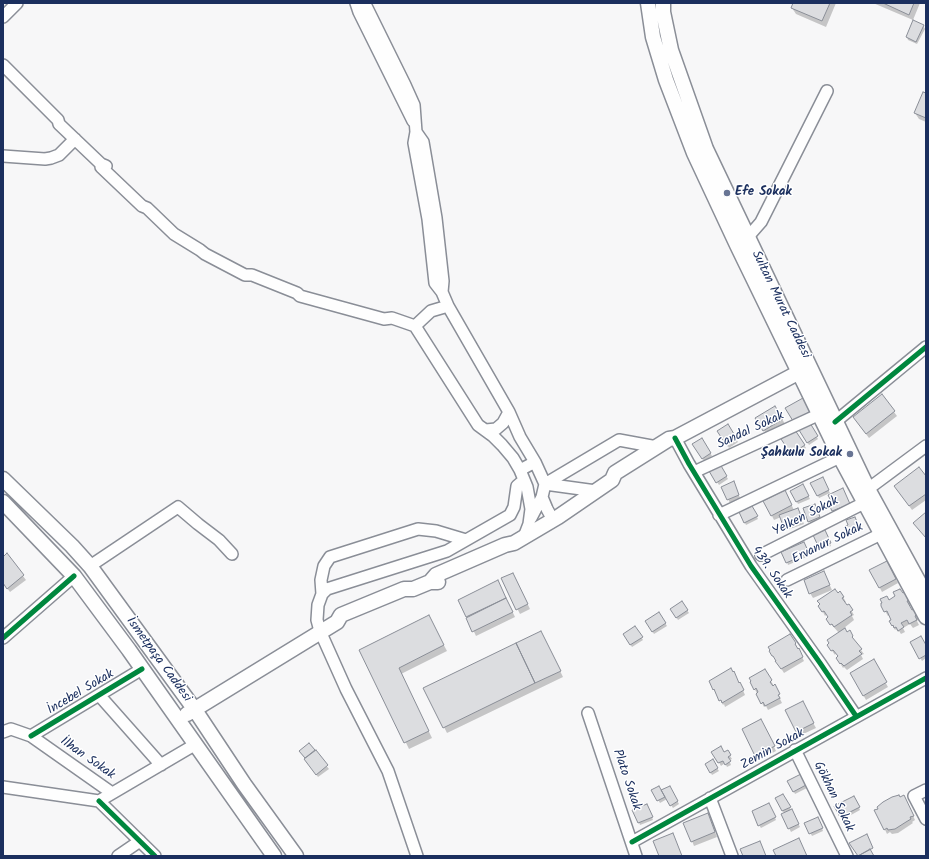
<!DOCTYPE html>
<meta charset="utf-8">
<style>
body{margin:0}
#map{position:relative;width:929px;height:859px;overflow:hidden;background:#f7f7f8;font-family:Kalam,sans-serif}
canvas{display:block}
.frame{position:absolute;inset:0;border:4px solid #1b2f5e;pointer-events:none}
</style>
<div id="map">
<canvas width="929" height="859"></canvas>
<div class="frame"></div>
</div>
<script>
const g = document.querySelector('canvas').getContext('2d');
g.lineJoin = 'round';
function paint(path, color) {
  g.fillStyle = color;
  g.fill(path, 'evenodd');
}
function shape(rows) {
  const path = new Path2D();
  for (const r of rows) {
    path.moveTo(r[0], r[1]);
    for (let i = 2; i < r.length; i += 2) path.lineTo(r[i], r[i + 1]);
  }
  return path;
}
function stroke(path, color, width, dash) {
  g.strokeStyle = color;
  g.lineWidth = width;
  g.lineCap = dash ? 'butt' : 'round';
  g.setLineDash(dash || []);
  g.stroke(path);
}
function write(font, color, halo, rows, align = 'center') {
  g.font = font + ' Kalam,sans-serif';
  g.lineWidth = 3;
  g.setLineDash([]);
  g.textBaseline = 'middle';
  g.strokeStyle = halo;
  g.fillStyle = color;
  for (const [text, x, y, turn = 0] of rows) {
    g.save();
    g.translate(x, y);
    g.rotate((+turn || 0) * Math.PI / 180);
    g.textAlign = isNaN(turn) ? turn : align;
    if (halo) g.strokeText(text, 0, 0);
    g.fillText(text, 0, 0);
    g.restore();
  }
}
paint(shape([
 [794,3,836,3,826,27,796,14,792,8],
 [873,3,920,3,913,20],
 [923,26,925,29,917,44,908,40,907,37],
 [926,94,926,122,919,119,915,113],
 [882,396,897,416,869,438,857,422],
 [775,407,785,424,767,435,756,418],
 [728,425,738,442,729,448,719,431],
 [810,425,818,439,809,445,800,430],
 [795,431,806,448,793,456,782,439],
 [702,439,712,456,704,461,694,444],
 [720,466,728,479,719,485,710,471],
 [822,478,830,493,819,498,812,484],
 [926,478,926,500,912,510,898,490],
 [735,485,740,498,730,503,722,487],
 [803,486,810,499,798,504,791,491],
 [843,489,851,507,835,514,830,503],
 [787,496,794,510,799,512,804,524,787,530,781,517,774,520,772,516],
 [815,505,821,520,811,524,809,521],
 [752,507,758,519,746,525,740,513],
 [856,521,860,532,849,536,848,534],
 [826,534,831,546,821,550,820,548],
 [805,546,809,556,788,565,787,562],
 [7,555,26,580,10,592,3,583,3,558],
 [886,562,898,583,882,592,871,571],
 [826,577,832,590,813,598,810,593],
 [515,578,530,609,520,614,502,579],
 [500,586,515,617,476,636,459,600],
 [840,592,846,602,844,603,847,606,848,605,854,615,852,616,854,620,844,628,847,633,849,631,855,641,854,641,864,654,861,655,863,659,847,670,844,667,843,668,837,658,839,657,836,653,835,655,828,645,839,633,830,623,829,618,827,614,825,616,822,610],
 [907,598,911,605,908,606,911,611,914,610,919,619,917,621,919,625,913,628,910,624,903,628,905,632,901,634,899,631,898,632,896,629,895,630,891,622,893,620,890,615,888,616,882,606,889,601],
 [682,603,689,613,678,620,672,610],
 [659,613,667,626,654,634,646,621],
 [432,623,447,651,401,674,432,738,409,749,361,650],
 [635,627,643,640,632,647,624,635],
 [544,638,563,677,447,733,444,727],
 [795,643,804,661,784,673,770,651],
 [912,643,926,647,926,658,922,661],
 [873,661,888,687,866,700,851,673],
 [765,670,781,699,780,699,782,703,768,710,766,706,764,707,751,682],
 [710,681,739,684,742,688,745,695,725,707,724,704,723,705,717,693,716,694],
 [802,703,816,728,799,736,786,711],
 [763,725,776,751,759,760,743,730],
 [309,744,329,769,318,777,302,754],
 [727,751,732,759,729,760,731,765,727,767,725,763,721,766,713,752,724,753],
 [712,761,719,771,712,775,706,764],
 [800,776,807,788,795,794,789,782],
 [669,787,679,804,673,808,667,799,660,803,652,790,661,792],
 [783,795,800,827,791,832,782,814,784,813,776,799],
 [854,797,860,810,842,820,836,807],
 [900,798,906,801,915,820,912,822,913,823,898,833,892,834,890,832,887,834,876,811],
 [770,807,776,820,761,828,759,825],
 [648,808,653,820,640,825,634,811],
 [710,819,717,837,694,846,692,841],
 [819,821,823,831,812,836,806,824]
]), '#0003');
const building = shape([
 [793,3,830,3,822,21,791,8,793,3],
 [883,3,914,3,909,15,883,3],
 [913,20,924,25,916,42,906,37,913,20],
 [923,92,926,93,926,118,914,113,923,92],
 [882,394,895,411,866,434,853,417,882,394],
 [803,398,811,411,793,421,785,408,803,398],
 [775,406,783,419,763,431,755,418,775,406],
 [810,423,818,436,807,443,799,430,810,423],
 [728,424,737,439,727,446,717,431,728,424],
 [795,430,805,445,791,454,781,439,795,430],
 [702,438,711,453,702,459,692,444,702,438],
 [720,464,727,476,716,483,709,471,720,464],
 [919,467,926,476,926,494,909,506,894,486,919,467],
 [823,477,829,490,817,496,810,483,823,477],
 [734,481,739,495,727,500,721,487,734,481],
 [803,484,809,496,796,502,790,491,803,484],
 [843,488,850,504,832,511,828,503,831,501,828,495,843,488],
 [785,490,792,505,771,516,763,501,785,490],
 [815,504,820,517,808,522,803,508,815,504],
 [752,506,758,516,744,523,739,512,752,506],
 [798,508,803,521,784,528,779,515,798,508],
 [926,512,926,538,913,523,926,512],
 [855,517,860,529,847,534,844,527,848,525,846,520,855,517],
 [825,530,831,543,819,548,813,535,825,530],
 [804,542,809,553,786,563,781,552,804,542],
 [7,553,24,575,7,589,3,583,3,557,7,553],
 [887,561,896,579,879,588,869,570,887,561],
 [824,571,830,585,809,594,804,580,824,571],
 [513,573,528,604,516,610,501,578,513,573],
 [498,580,506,598,466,617,458,600,498,580],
 [835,589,838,593,840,591,844,597,842,598,847,605,849,604,853,610,850,612,852,615,834,627,832,624,830,625,826,619,828,617,824,611,822,612,818,606,820,604,817,601,835,589],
 [900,589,903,593,905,592,909,600,907,601,912,610,914,609,917,614,915,616,917,620,909,624,907,620,901,623,904,627,898,631,896,627,894,628,893,625,892,626,889,621,891,620,887,611,884,612,881,606,881,603,882,603,880,599,887,596,889,600,895,596,893,592,900,589],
 [506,598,513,612,472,632,466,618,506,598],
 [682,601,688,610,676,618,670,609,682,601],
 [659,612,666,623,652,632,645,621,659,612],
 [429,615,444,645,399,668,429,731,404,743,359,650,429,615],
 [635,626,643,637,630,645,623,634,635,626],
 [845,628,847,632,850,630,853,636,852,637,862,649,859,651,862,654,844,666,841,663,840,664,836,658,838,656,833,650,831,651,827,645,829,643,827,640,845,628],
 [541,631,561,671,535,683,516,643,541,631],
 [790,634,796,643,795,644,798,649,799,648,803,657,781,669,775,661,776,661,773,656,772,656,769,651,770,650,768,647,790,634],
 [921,636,926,645,926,655,919,659,910,642,921,636],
 [516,643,535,683,443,728,423,688,516,643],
 [874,659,887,682,863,696,850,673,874,659],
 [731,668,733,672,734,671,739,683,740,682,744,690,722,703,721,700,719,701,714,689,713,690,709,681,731,668],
 [765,669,772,680,770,682,773,686,775,684,780,694,778,695,780,698,765,706,763,702,761,704,756,694,758,692,756,688,754,690,750,682,751,681,749,678,765,669],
 [803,701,814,723,796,732,785,710,803,701],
 [761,719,775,746,755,756,742,729,761,719],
 [309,743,315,750,305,758,299,751,309,743],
 [721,746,724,752,728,750,731,755,728,757,731,761,725,765,723,761,718,763,711,752,721,746],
 [316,750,328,765,316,775,304,759,316,750],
 [713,759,718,768,710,773,705,764,713,759],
 [801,774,806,785,793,792,787,781,801,774],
 [659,786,665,797,657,801,651,790,659,786],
 [670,786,678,801,670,806,661,790,670,786],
 [783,794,791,807,782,811,775,798,783,794],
 [899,795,900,797,904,795,914,816,910,817,911,819,906,822,895,829,888,830,887,828,884,830,874,810,878,809,877,807,883,802,892,797,899,795],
 [854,796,860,807,840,817,834,806,854,796],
 [769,803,776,817,758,826,752,811,769,803],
 [647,804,653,817,638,823,632,810,647,804],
 [792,809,799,824,788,829,781,814,792,809],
 [708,813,715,832,691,842,683,823,708,813],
 [818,817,823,828,809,834,804,823,818,817],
 [673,833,682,856,659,856,653,841,673,833],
 [867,834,873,848,858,856,849,843,867,834],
 [799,838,807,856,776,856,773,850,799,838],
 [760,841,766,856,743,856,740,849,760,841],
 [870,849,874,856,857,856,858,856,870,849]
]);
paint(building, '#dcdde0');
stroke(building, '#8a8e97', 1);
const minor = shape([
 [356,3,359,12,413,121],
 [363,3,366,6,405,85,414,105,416,132,414,143,428,219,435,283,442,292,448,306,431,311,415,326],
 [3,17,17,3],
 [3,65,58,120,59,124,101,164,106,166],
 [416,132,423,142,436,218,443,281,442,292],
 [3,156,45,159,51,158,59,155,75,139],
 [101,164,101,167,142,206,147,208,174,234,200,250,205,254,245,275,252,275,297,293,300,296,384,319,392,318,415,326,478,425,493,436,502,445,513,458,520,470,527,487,531,509,529,524,524,537],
 [747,238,761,222,827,91],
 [448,306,509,412,503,423,496,429,486,430],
 [509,412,520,437,535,462],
 [835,422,926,347],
 [675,438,689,464,751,566,820,663,856,716],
 [520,470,535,462,545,484,596,491],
 [694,472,820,414],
 [868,489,926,446],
 [542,497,547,509,553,520],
 [719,515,840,457],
 [531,518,542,497,545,484,619,440,657,447],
 [761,555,864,503],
 [90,566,178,507,198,524,219,540,232,554],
 [787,580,881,534],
 [322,594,321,580,324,566,330,557,418,529,436,531,466,540],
 [3,638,74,576],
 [99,695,161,765],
 [588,713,636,856],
 [3,732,11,729,31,736,112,793],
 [31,736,142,669],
 [795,750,847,856],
 [3,787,99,801],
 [926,790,914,796,926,819],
 [710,798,732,856],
 [99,801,196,744],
 [99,801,155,856],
 [632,842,926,678],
 [118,856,140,841],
 [417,856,388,771,346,689,320,631,317,620,318,605,322,594,327,589,447,551,510,515,514,507,517,486,524,480]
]);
const major = shape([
 [648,3,653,37,666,80,694,153,737,245,840,457,926,617],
 [663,3,663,12,671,50,706,149,868,489,926,595],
 [3,479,72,546,90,566,195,710,244,784,296,856],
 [3,502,74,576,129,650,274,856],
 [430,582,436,575,505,545,514,543,558,517,612,480,615,473,669,439,675,438,807,368],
 [187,714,337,622,341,615,404,589,413,589,430,582,438,582]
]);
stroke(minor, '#8a8e97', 14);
stroke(major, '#8a8e97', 17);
stroke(minor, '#fefefe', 11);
stroke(major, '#fefefe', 14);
stroke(shape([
 [835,422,926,347],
 [675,438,689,464,751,566,820,663,856,716],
 [3,638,74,576],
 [31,736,142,669],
 [99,801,155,856],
 [632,842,926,678]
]), '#00873e', 5);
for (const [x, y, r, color] of [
 [727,193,4,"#687594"],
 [850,454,4,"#687594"]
]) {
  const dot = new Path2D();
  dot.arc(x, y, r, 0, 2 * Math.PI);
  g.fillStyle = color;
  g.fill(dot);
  stroke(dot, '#fff', 1.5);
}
write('bold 13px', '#1b2f5e', '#fff', [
 ["Efe Sokak",735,193],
 ["Şahkulu Sokak",842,454,"right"]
], 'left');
write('13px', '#1b2f5e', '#fff', [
 ["Sultan Murat Caddesi",780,305,64],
 ["Sandal Sokak",751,431,-25],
 ["Yelken Sokak",806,517,-27],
 ["Ervanur Sokak",828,544,-26],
 ["439. Sokak",771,573,55],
 ["İsmetpaşa Caddesi",158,660,54],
 ["İncebel Sokak",81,693,-31],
 ["Zemin Sokak",773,750,-29],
 ["İlhan Sokak",87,759,35],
 ["Plato Sokak",626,780,71],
 ["Gökhan Sokak",833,797,64]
]);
</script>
